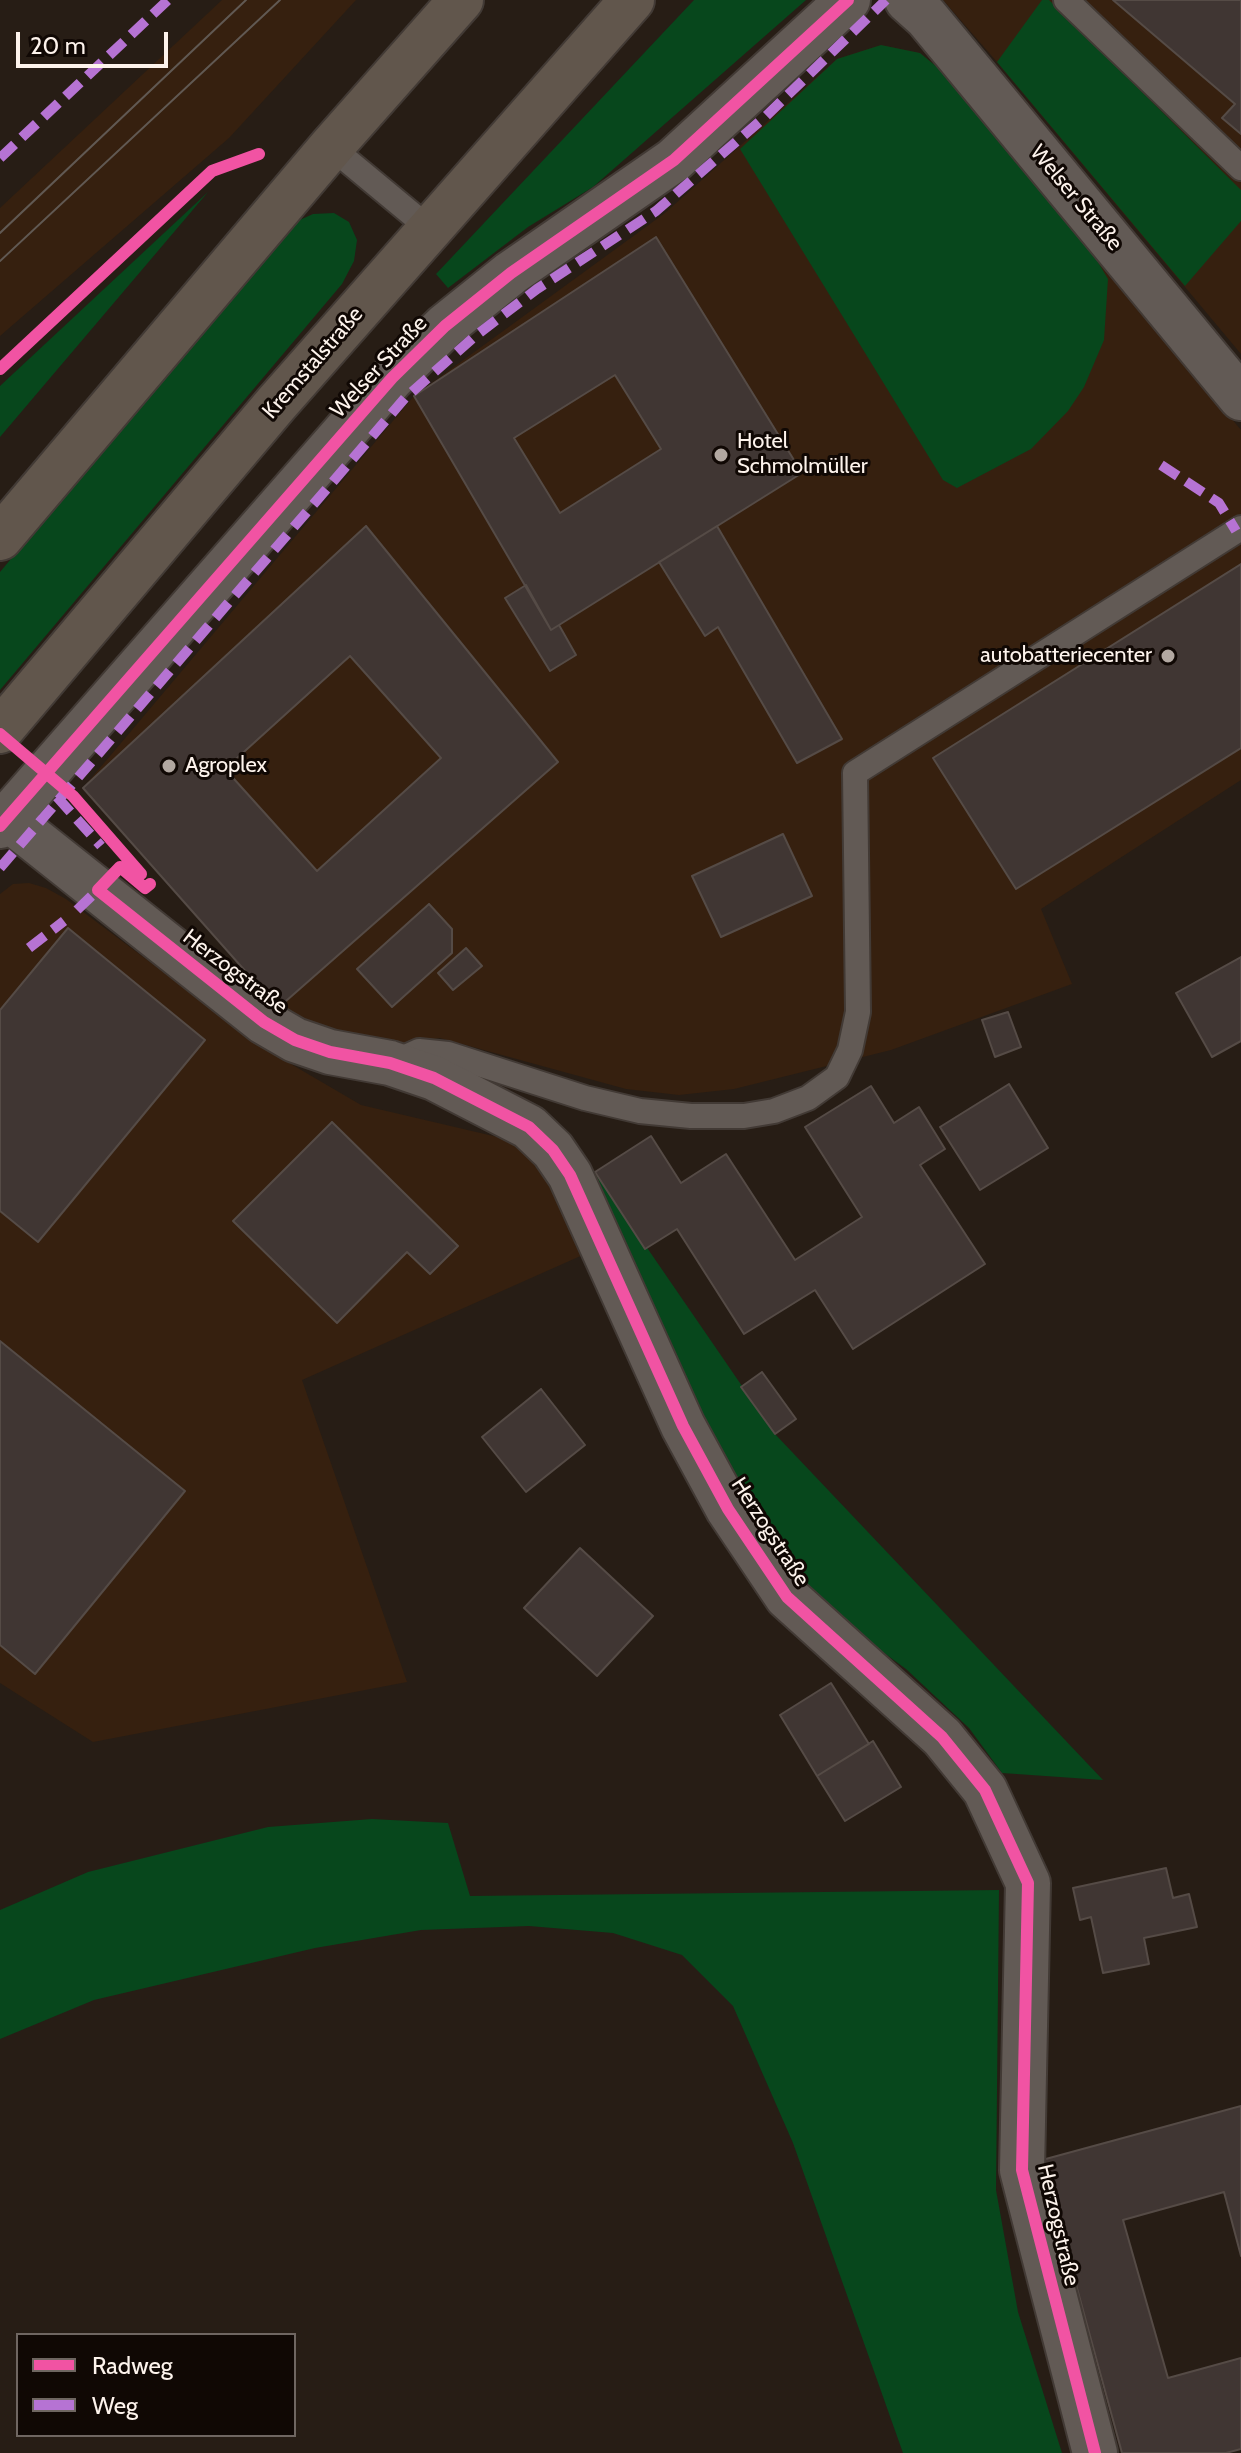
<!DOCTYPE html>
<meta charset="utf-8">
<style>
body{margin:0}
#map{position:relative;width:1241px;height:2453px;overflow:hidden;background:#271d15;font-family:Cabin,sans-serif}
canvas{display:block}
.legend{position:absolute;left:16px;top:2333px;width:280px;height:104px;box-sizing:border-box;background:#100804;border:2px solid #6f6661;margin:0;padding:10px 14px;list-style:none;font-size:24px;color:#fdf3ec}
.legend li{display:flex;align-items:center;gap:16px;height:40px}
.legend b{width:40px;border:2px solid #6f6661}
.scale{position:absolute;left:16px;top:32px;width:152px;height:36px;box-sizing:border-box;border:4px solid #fdf3ec;border-top:0;padding-left:10px;font-size:24px;line-height:28px;white-space:nowrap;color:#fdf3ec;-webkit-text-stroke:6px #100804;paint-order:stroke}
</style>
<div id="map">
<canvas width="1241" height="2453"></canvas>
<ul class="legend">
<li><b style="height:10px;background:#f153a3"></b>Radweg</li>
<li><b style="height:10px;background:#b673d3"></b>Weg</li>
</ul>
<div class="scale">20 m</div>
</div>
<script>
const g = document.querySelector('canvas').getContext('2d');
g.lineJoin = 'round';
function paint(path, color) {
  g.fillStyle = color;
  g.fill(path, 'evenodd');
}
function shape(rows) {
  const path = new Path2D();
  for (const r of rows) {
    path.moveTo(r[0], r[1]);
    for (let i = 2; i < r.length; i += 2) path.lineTo(r[i], r[i + 1]);
  }
  return path;
}
function stroke(path, color, width, dash) {
  g.strokeStyle = color;
  g.lineWidth = width;
  g.lineCap = dash ? 'butt' : 'round';
  g.setLineDash(dash || []);
  g.stroke(path);
}
function write(font, color, halo, rows, align = 'center') {
  g.font = font + ' Cabin,sans-serif';
  g.lineWidth = 6;
  g.setLineDash([]);
  g.textBaseline = 'middle';
  g.strokeStyle = halo;
  g.fillStyle = color;
  for (const [text, x, y, turn = 0] of rows) {
    g.save();
    g.translate(x, y);
    g.rotate((+turn || 0) * Math.PI / 180);
    g.textAlign = isNaN(turn) ? turn : align;
    if (halo) g.strokeText(text, 0, 0);
    g.fillText(text, 0, 0);
    g.restore();
  }
}
paint(shape([
 [222,0,356,0,229,138,0,336,0,208],
 [943,0,1241,0,1241,354,997,62],
 [881,45,920,53,937,67,1241,430,1241,780,1041,909,1072,984,891,1050,734,1089,679,1095,626,1089,440,1038,387,1046,330,1029,278,1008,83,788,414,396,665,213,837,59],
 [29,883,46,888,66,899,267,1050,361,1105,540,1147,585,1254,302,1380,407,1682,93,1742,0,1683,0,894,13,884]
]), '#36200f');
paint(shape([
 [694,0,806,0,593,187,528,227,448,288,436,274],
 [1042,0,1049,0,1241,190,1241,221,1185,286,997,62],
 [881,45,920,53,937,67,1089,247,1108,279,1104,340,1084,387,1068,411,1031,449,957,488,943,480,740,149,837,59],
 [208,192,0,437,0,386],
 [334,213,349,222,357,240,354,261,342,284,0,690,0,572,293,223,313,214],
 [595,1172,775,1434,1103,1780,1002,1773,969,1728,906,1669,828,1612,773,1547,704,1429],
 [372,1819,448,1823,470,1896,999,1890,996,2190,1018,2312,1062,2453,903,2453,793,2143,733,2006,682,1955,613,1933,529,1926,421,1930,315,1948,94,2000,0,2039,0,1910,88,1872,268,1827]
]), '#07471c');
const building = shape([
 [1113,0,1241,0,1241,134,1222,118,1235,104,1113,0],
 [656,237,802,473,551,630,414,396,656,237],
 [615,375,661,449,560,513,514,438,615,375],
 [366,526,558,762,278,1008,83,788,366,526],
 [350,656,441,758,317,871,225,769,350,656],
 [717,526,842,739,797,763,718,627,705,636,659,562,717,526],
 [1241,564,1241,748,1016,889,933,758,1241,564],
 [526,585,551,630,559,625,576,655,550,671,505,598,526,585],
 [783,834,812,896,721,937,692,876,783,834],
 [429,904,452,929,452,953,392,1007,357,969,429,904],
 [68,928,205,1040,38,1242,0,1211,0,1010,68,928],
 [466,948,482,966,453,990,438,973,466,948],
 [1241,957,1241,1041,1212,1057,1176,993,1241,957],
 [1008,1012,1021,1047,995,1057,982,1020,1008,1012],
 [1009,1084,1048,1148,980,1190,940,1127,1009,1084],
 [871,1086,894,1123,919,1107,945,1149,920,1165,985,1264,853,1349,815,1290,744,1334,677,1229,645,1249,595,1172,651,1136,681,1183,726,1154,795,1260,862,1217,805,1127,871,1086],
 [332,1122,458,1246,430,1274,407,1252,337,1323,233,1221,332,1122],
 [0,1341,185,1491,35,1674,0,1645,0,1341],
 [762,1372,796,1419,775,1434,741,1387,762,1372],
 [541,1389,585,1445,526,1492,482,1437,541,1389],
 [580,1548,653,1616,597,1676,524,1608,580,1548],
 [831,1683,869,1744,817,1776,780,1715,831,1683],
 [873,1741,901,1787,845,1821,817,1776,873,1741],
 [1166,1868,1173,1898,1189,1894,1197,1927,1144,1938,1149,1964,1103,1973,1091,1917,1080,1920,1073,1888,1166,1868],
 [1241,2106,1241,2256,1224,2192,1123,2220,1168,2378,1241,2358,1241,2449,1226,2453,1122,2453,1042,2160,1241,2106]
]);
paint(building, '#403633');
stroke(building, '#554b46', 2);
const lane = shape([
 [1066,0,1241,168],
 [331,147,431,230],
 [397,1061,419,1051,448,1054,585,1098,640,1111,691,1116,744,1116,774,1111,808,1098,837,1077,850,1050,858,1012,855,773,1241,528]
]);
const street = shape([
 [907,0,926,17,1241,398],
 [7,818,264,1022,295,1040,330,1052,390,1063,434,1078,529,1127,553,1150,570,1175,683,1426,728,1509,787,1597,942,1737,985,1790,1028,1883,1022,2170,1095,2453],
 [0,826,392,378,445,326,511,273,674,160,848,0]
]);
const primary = shape([
 [0,538,331,147,461,0],
 [0,731,276,404,632,0]
]);
stroke(lane, '#423a35', 28);
stroke(street, '#423a35', 48);
stroke(primary, '#423a35', 48);
stroke(lane, '#625a55', 24);
stroke(street, '#625a55', 44);
stroke(primary, '#61564c', 44);
stroke(shape([
 [0,233,246,0],
 [0,261,280,0]
]), '#615953', 2);
stroke(shape([
 [0,158,168,0],
 [1161,465,1219,503,1236,531],
 [57,797,101,846],
 [0,868,405,398,474,337,537,289,656,211,766,116,886,0],
 [77,910,103,885],
 [29,948,64,921]
]), '#b673d3', 10, [20, 10]);
stroke(shape([
 [0,369,212,171,259,154],
 [0,734,73,796,141,874],
 [0,826,392,378,445,326,511,273,674,160,848,0],
 [150,884,145,888,120,867,98,890,264,1022,295,1040,330,1052,390,1063,434,1078,529,1127,553,1150,570,1175,683,1426,728,1509,787,1597,942,1737,985,1790,1028,1883,1022,2170,1095,2453]
]), '#f153a3', 12);
for (const [x, y, r, color] of [
 [721,455,8,"#b2a8a1"],
 [1168,656,8,"#b2a8a1"],
 [169,766,8,"#b2a8a1"]
]) {
  const dot = new Path2D();
  dot.arc(x, y, r, 0, 2 * Math.PI);
  g.fillStyle = color;
  g.fill(dot);
  stroke(dot, '#100804', 3);
}
write('22px', '#fdf3ec', '#100804', [
 ["Welser Straße",1076,198,50],
 ["Kremstalstraße",313,363,-49],
 ["Welser Straße",379,367,-47],
 ["Herzogstraße",235,972,37],
 ["Herzogstraße",770,1532,57],
 ["Herzogstraße",1058,2225,77]
]);
write('22px', '#fdf3ec', '#100804', [
 ["Hotel",737,442],
 ["Schmolmüller",737,467],
 ["autobatteriecenter",1152,656,"right"],
 ["Agroplex",185,766]
], 'left');
</script>
